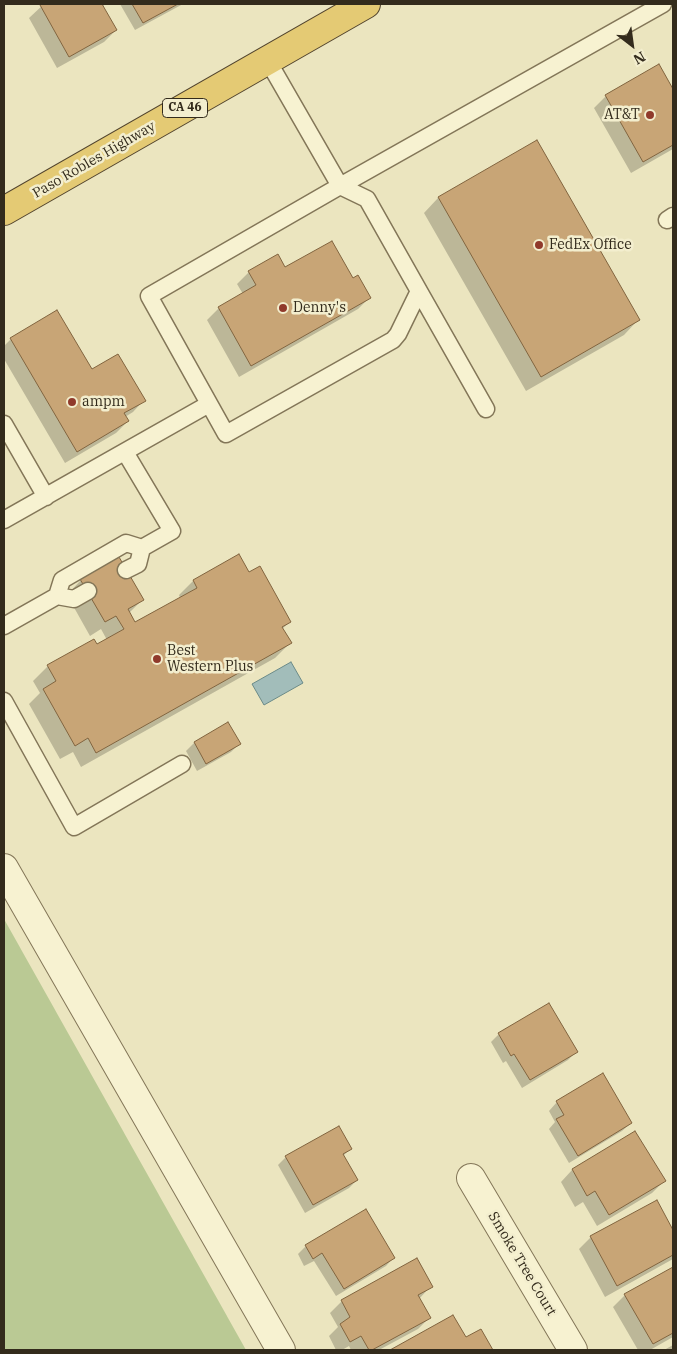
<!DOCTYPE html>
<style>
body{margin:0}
#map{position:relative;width:677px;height:1354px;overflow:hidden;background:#ebe5bf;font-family:"IBM Plex Serif",serif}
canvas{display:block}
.frame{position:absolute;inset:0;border:5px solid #332b1c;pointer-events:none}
.north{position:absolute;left:607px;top:20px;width:50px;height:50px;-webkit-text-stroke:4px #f3eece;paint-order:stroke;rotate:150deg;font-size:14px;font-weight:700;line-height:20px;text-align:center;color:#332b1c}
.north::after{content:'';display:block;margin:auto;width:18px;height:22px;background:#332b1c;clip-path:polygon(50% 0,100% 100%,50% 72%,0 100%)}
</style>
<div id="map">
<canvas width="677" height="1354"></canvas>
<div class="frame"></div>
<div class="north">N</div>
</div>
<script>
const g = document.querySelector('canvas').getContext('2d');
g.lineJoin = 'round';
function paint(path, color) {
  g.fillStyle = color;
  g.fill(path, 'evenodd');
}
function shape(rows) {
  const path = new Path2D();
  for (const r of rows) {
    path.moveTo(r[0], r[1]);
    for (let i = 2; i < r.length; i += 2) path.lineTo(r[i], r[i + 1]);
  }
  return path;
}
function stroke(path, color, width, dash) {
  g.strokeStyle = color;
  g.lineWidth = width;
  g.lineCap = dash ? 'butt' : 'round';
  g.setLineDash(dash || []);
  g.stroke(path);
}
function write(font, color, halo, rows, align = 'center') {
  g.font = font + ' "IBM Plex Serif",serif';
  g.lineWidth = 5;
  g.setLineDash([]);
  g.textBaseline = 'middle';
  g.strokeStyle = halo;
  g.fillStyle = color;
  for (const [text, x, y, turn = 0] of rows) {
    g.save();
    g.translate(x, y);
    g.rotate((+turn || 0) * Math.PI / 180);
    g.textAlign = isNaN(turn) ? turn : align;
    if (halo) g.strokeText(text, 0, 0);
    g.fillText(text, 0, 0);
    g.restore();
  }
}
paint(shape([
 [4,919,246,1350,4,1350]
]), '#bac994');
const water = shape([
 [291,662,303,683,264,705,252,684,291,662]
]);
paint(water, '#a2bdba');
stroke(water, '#6a8a88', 1);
paint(shape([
 [44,4,105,4,102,7,116,30,104,42,57,68,29,18],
 [120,4,183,4,135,30],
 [658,66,673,92,673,149,631,173,594,108,606,96],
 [536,142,638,320,624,335,526,391,424,213,438,198],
 [285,269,352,280,370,297,358,309,239,377,207,320,219,308,243,294,237,284,249,272],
 [57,312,92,371,144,400,133,412,125,417,128,421,116,433,65,463,4,359,4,346,11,339],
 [238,556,249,574,290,622,282,629,290,643,275,658,81,767,73,752,60,759,29,704,40,693,33,681,48,666,107,640,101,629,90,636,67,595,81,580,142,600,129,613,134,624,180,598,179,595,193,581],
 [228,724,239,744,231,752,197,771,186,751,194,743],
 [499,1034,576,1052,568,1060,522,1088,506,1061,503,1063,491,1042],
 [557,1102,631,1123,622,1131,569,1163,549,1129,555,1122,549,1111],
 [635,1133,664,1181,652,1193,597,1226,583,1202,575,1207,561,1182,572,1170],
 [350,1149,343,1156,357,1180,349,1188,305,1213,278,1165,286,1157],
 [656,1202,673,1233,673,1259,605,1297,579,1249,591,1237],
 [306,1246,394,1257,386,1266,336,1296,314,1261,304,1266,298,1254],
 [673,1268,673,1337,650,1350,638,1350,613,1307,625,1295],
 [431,1286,419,1299,429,1318,418,1329,379,1350,351,1350,349,1346,342,1350,336,1350,329,1336,338,1327,330,1313,342,1301],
 [453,1317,466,1339,480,1331,491,1350,393,1350],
 [673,1345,673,1350,664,1350]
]), '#0003');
const building = shape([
 [42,4,102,4,117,30,69,57,40,5,42,4],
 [132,4,178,4,143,23,132,4],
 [659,64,673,89,673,145,643,162,605,95,659,64],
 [537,140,640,320,541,377,438,197,537,140],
 [332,241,353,278,358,275,371,298,251,366,218,307,256,285,248,271,278,254,285,267,332,241],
 [57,310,92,369,118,354,146,401,124,413,129,421,77,452,10,338,57,310],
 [239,554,249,572,260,566,291,622,282,627,292,643,96,753,88,738,75,746,43,689,56,681,47,665,94,639,97,644,124,629,116,616,105,622,80,579,119,557,144,600,128,609,135,622,197,588,193,580,239,554],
 [228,722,241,744,206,764,194,742,228,722],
 [549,1003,578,1052,530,1080,514,1054,511,1056,498,1033,549,1003],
 [603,1073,632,1123,578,1156,556,1119,564,1115,556,1101,603,1073],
 [339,1126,352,1149,343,1154,358,1180,313,1205,285,1156,339,1126],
 [635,1131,666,1181,609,1215,595,1191,587,1196,572,1169,635,1131],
 [657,1200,673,1230,673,1255,617,1286,590,1236,657,1200],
 [366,1209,395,1258,344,1289,322,1253,313,1259,305,1245,366,1209],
 [417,1258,433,1287,418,1295,431,1318,372,1350,369,1350,361,1336,350,1342,340,1324,350,1317,341,1300,417,1258],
 [673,1267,673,1333,653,1344,624,1294,673,1267],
 [453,1315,466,1337,481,1329,493,1350,390,1350,453,1315]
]);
paint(building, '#c8a576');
stroke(building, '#81643f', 1);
const service = shape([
 [268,61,340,186,367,199,419,291,398,334,393,340,226,434,149,296,340,186,663,4],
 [667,220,673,216],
 [419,291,486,409],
 [4,424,46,497],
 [125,452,172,531,142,548,138,564,126,570],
 [4,520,209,404],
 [57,596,62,580,126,543,142,548],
 [4,626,57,596,74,599,88,591],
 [4,701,74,827,182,764]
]);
const minor = shape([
 [4,868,281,1350],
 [471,1178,573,1350]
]);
const trunk = shape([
 [4,211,366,4]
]);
stroke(service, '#837658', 19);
stroke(minor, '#837658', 30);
stroke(trunk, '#51432d', 30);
stroke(service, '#f7f2d1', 16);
stroke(minor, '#f7f2d1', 28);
stroke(trunk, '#e4ca74', 28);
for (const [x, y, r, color] of [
 [650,115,5,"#903a2b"],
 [539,245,5,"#903a2b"],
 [283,308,5,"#903a2b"],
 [72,402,5,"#903a2b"],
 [157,659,5,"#903a2b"]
]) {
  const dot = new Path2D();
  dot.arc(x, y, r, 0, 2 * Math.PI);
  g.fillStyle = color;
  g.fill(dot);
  stroke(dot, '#f3eece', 2);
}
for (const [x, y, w] of [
 [185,108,45]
]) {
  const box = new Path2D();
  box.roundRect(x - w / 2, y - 9.5, w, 19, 4);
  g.fillStyle = '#f3eece';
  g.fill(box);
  stroke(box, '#332b1c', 1);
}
write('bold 12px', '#332b1c', null, [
 ["CA 46",185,108]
]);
write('14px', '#332b1c', '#f3eece', [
 ["AT&T",640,115,"right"],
 ["FedEx Office",549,245],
 ["Denny's",293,308],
 ["ampm",82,402],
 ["Best",167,651],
 ["Western Plus",167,667]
], 'left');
write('14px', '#332b1c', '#f3eece', [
 ["Paso Robles Highway",94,160,-30],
 ["Smoke Tree Court",522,1264,59]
]);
</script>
